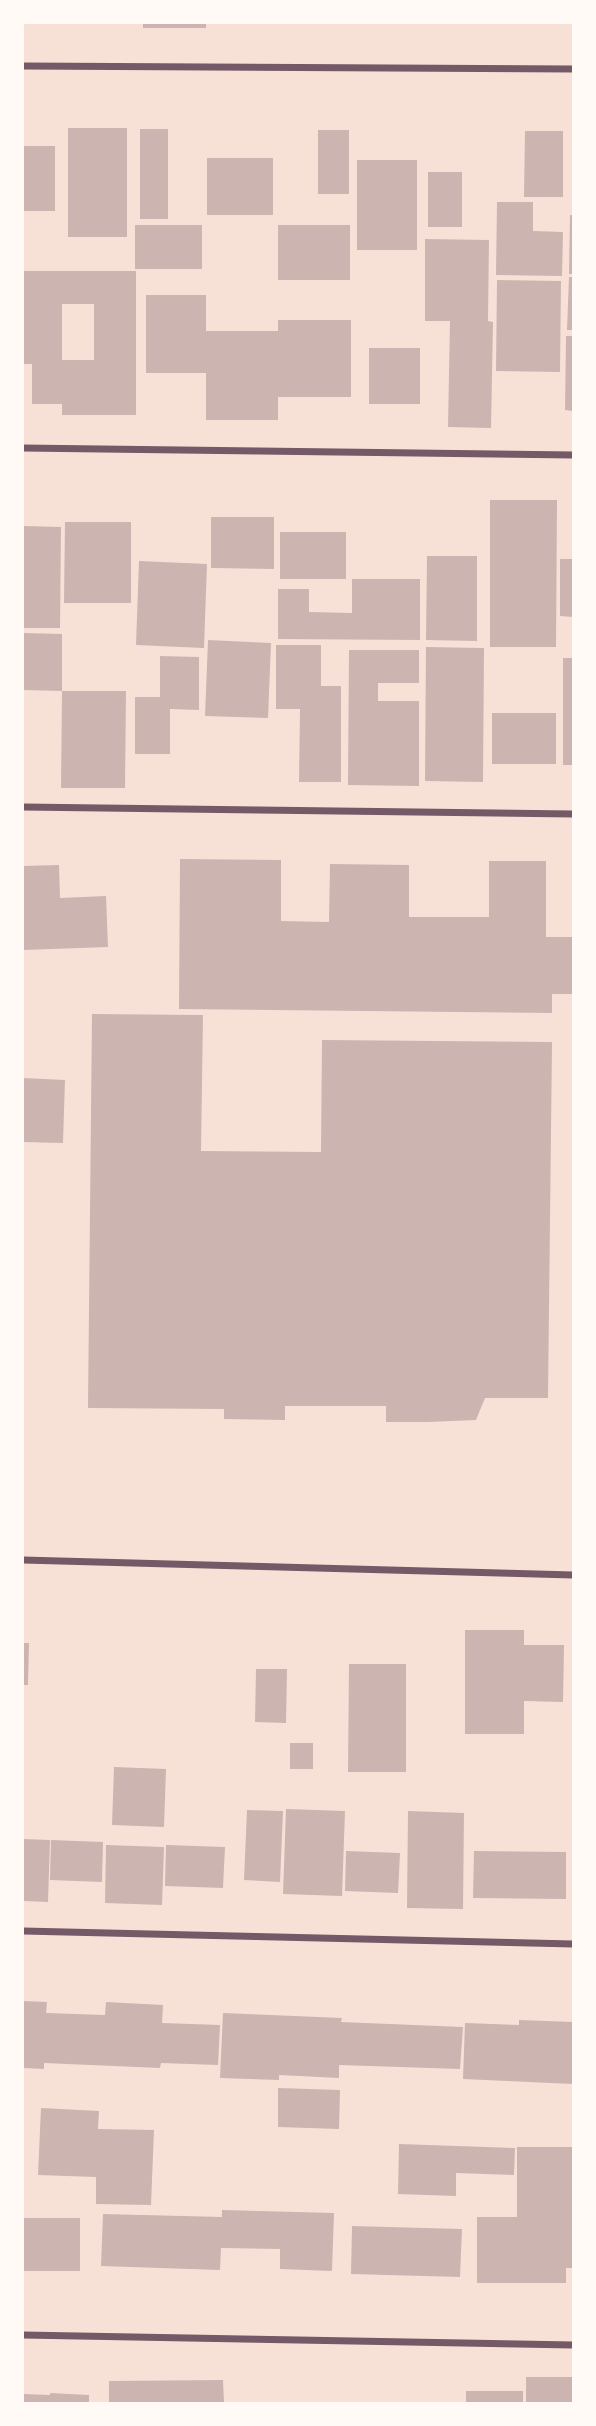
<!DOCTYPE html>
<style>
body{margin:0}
#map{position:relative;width:596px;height:2426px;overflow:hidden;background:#f7e1d7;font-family:"Nunito Sans",sans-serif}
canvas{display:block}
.frame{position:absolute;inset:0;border:24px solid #fffaf5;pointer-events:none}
</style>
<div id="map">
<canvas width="596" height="2426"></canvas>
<div class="frame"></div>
</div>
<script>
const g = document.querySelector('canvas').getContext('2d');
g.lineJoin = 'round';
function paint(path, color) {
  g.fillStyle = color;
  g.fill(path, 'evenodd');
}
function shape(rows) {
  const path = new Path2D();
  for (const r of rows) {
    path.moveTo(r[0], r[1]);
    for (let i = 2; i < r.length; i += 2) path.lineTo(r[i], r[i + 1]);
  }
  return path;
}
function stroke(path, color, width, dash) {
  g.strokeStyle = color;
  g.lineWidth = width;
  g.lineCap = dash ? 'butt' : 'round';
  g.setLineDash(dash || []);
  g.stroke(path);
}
paint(shape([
 [143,23,206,23,206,28,143,28],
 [68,128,127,128,127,237,68,237],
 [140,129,168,129,168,219,140,219],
 [318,130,349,130,349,194,318,194],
 [525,131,563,131,563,197,524,197],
 [23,146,55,146,55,211,23,211],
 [207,158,273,158,273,215,207,215],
 [357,160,417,160,417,250,357,250],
 [428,172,462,172,462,227,428,227],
 [497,202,533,202,533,231,563,232,562,276,496,275],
 [570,215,573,215,573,274,569,274],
 [135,225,202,225,202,269,135,269],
 [278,225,350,225,350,280,278,280],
 [425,239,489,240,488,321,493,322,491,428,448,427,450,321,425,321],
 [23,271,136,271,136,415,62,415,62,404,32,404,32,364,23,364],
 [62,304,94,304,94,360,62,360],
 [569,277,573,277,573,330,567,330],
 [497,280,561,281,560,372,496,371],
 [146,295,206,295,206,331,278,331,278,320,351,320,351,397,278,397,278,420,206,420,206,373,146,373],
 [566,336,573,336,573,411,565,410],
 [369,348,420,348,420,404,369,404],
 [490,500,557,500,556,647,490,647],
 [211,517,274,517,274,569,211,568],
 [65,522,131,522,131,603,64,603],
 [23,526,61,527,60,628,23,628],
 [280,532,346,532,346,579,280,579],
 [427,556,477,556,477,641,426,640],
 [560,559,573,559,573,617,560,616],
 [139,561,207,564,204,648,136,645],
 [352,579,420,579,420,640,278,639,278,589,309,589,309,612,352,613],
 [23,633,62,634,62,691,126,691,125,788,61,788,62,691,23,690],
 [208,640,271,643,268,718,205,716],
 [276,645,321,645,321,686,341,686,341,782,299,782,300,709,276,709],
 [426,647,484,648,483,782,425,781],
 [349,650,419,650,419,683,378,683,378,701,419,701,419,786,348,785],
 [160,656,199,657,199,710,170,709,170,754,135,754,135,697,160,697],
 [563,658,573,658,573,765,563,765],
 [492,713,556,713,556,764,492,764],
 [180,859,281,860,281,921,329,922,330,864,409,865,409,917,489,917,489,861,546,861,546,937,573,937,573,994,552,994,552,1013,179,1009],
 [59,865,60,898,106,896,108,947,23,950,23,866],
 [92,1014,203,1015,201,1151,321,1152,322,1040,552,1042,548,1398,485,1398,476,1420,427,1422,386,1422,386,1406,285,1406,285,1420,224,1419,224,1409,88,1408],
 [23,1078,65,1080,63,1143,23,1142],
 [465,1630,524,1630,524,1645,564,1645,563,1702,524,1701,524,1734,465,1734],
 [23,1643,29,1643,28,1685,23,1685],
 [349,1664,406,1664,406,1772,348,1772],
 [256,1669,287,1669,286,1723,255,1722],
 [290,1743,313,1743,313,1769,290,1769],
 [114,1767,166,1769,164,1827,112,1825],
 [286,1809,345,1811,342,1896,283,1894],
 [247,1810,283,1811,280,1882,244,1880],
 [408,1811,464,1813,463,1909,407,1908],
 [23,1839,50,1840,48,1902,23,1901],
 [51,1840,103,1842,102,1882,50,1880],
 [106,1845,164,1847,162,1905,105,1903],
 [166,1845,225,1847,223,1888,165,1886],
 [346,1851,400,1853,398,1893,345,1891],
 [474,1851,566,1852,566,1899,473,1898],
 [23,2001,47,2002,46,2013,105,2015,106,2002,163,2005,162,2023,220,2025,218,2065,161,2063,160,2068,44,2063,44,2069,23,2068],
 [223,2013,342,2018,341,2022,463,2027,460,2069,339,2065,339,2078,279,2075,279,2080,220,2078],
 [519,2020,573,2022,573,2084,463,2079,465,2023,519,2025],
 [278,2088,340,2090,339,2129,278,2127],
 [41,2108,99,2111,98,2129,154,2130,151,2205,96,2204,96,2177,38,2175],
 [399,2144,515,2148,514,2175,456,2173,456,2196,398,2194],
 [517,2147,573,2147,573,2268,566,2268,566,2283,477,2283,477,2217,517,2217],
 [222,2210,334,2213,332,2271,280,2269,280,2249,221,2248,220,2270,101,2266,103,2214,222,2217],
 [23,2218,80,2218,80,2271,23,2271],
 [352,2226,462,2229,460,2277,351,2274],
 [526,2377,573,2377,573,2403,526,2403],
 [223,2380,224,2403,109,2403,109,2381],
 [466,2391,523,2391,523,2403,466,2403],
 [50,2393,89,2395,89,2403,23,2403,23,2394,50,2395]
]), '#ccb4b1');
stroke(shape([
 [23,66,573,69],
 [23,448,573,455],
 [23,807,573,814],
 [23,1560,573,1575],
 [23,1931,573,1944],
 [23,2335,573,2345]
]), '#755966', 7);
</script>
